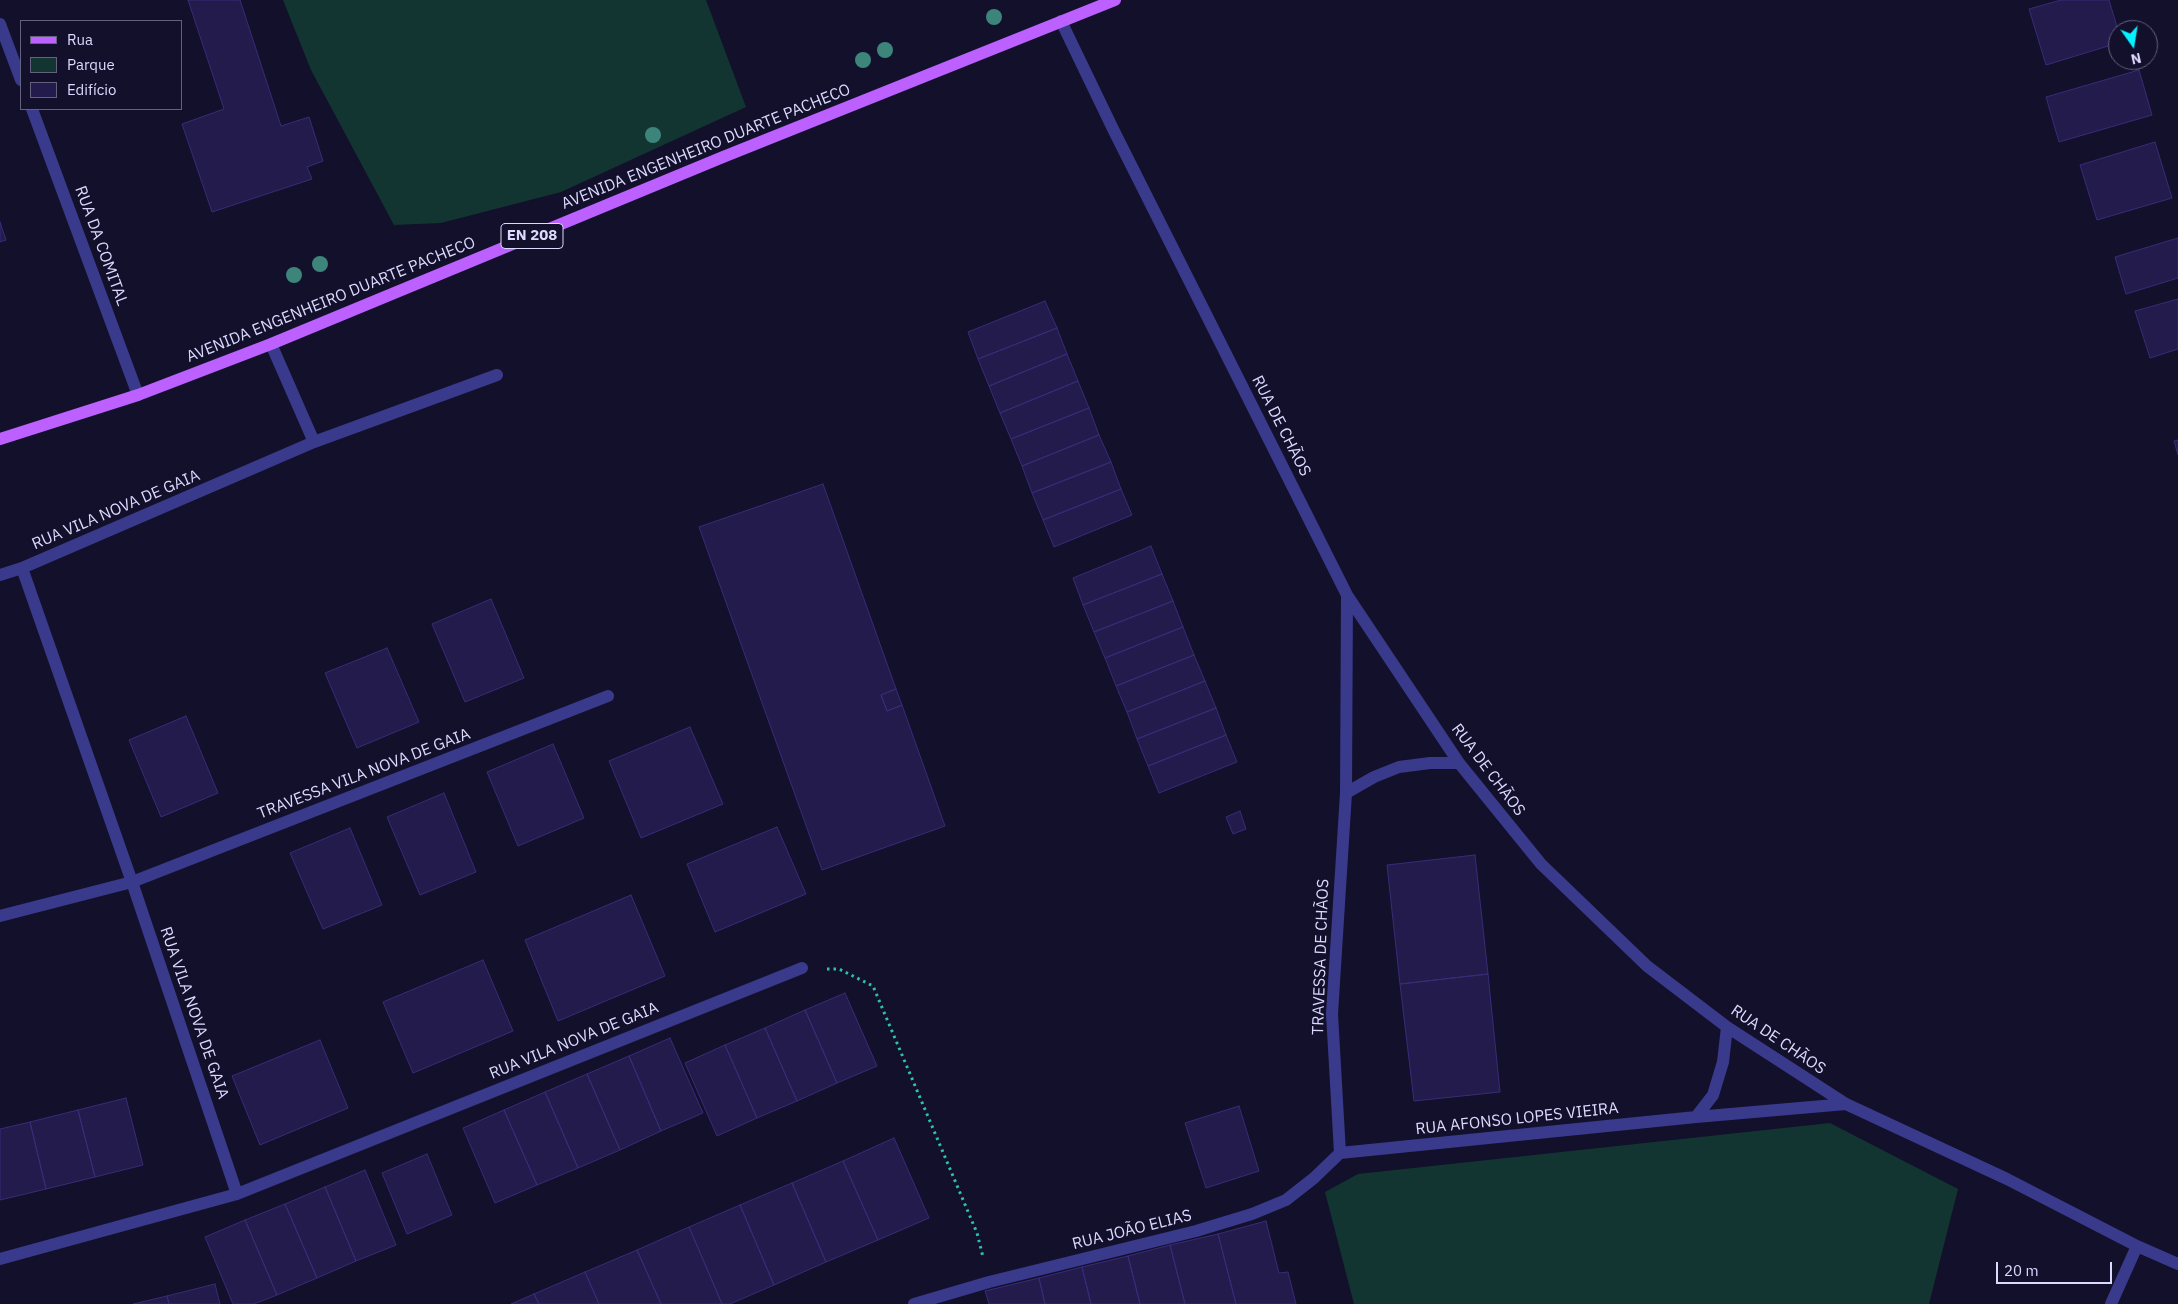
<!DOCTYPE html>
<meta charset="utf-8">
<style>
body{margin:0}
#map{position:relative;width:2178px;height:1304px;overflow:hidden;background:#13102b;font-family:"IBM Plex Sans",sans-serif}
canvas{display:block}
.legend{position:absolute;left:20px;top:20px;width:162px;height:90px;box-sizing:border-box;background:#13102b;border:1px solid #636080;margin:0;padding:6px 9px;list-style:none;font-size:15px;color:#dcd9ff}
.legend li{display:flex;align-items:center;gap:10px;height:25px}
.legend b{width:25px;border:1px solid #636080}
.north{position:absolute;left:2108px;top:20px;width:50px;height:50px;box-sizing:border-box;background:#13102b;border:1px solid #636080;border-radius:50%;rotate:167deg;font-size:14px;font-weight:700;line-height:20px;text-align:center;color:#dcd9ff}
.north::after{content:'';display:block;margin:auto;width:18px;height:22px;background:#05f2ff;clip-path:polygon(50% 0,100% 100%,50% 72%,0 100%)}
.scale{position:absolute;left:1996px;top:1262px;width:116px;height:22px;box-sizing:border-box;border:2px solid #dcd9ff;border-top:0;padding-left:6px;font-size:15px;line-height:18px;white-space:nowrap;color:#dcd9ff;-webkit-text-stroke:4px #13102b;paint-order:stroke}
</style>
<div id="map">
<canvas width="2178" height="1304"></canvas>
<ul class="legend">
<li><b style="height:6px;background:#bc60ff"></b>Rua</li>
<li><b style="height:14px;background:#123532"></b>Parque</li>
<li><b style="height:14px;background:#231b4c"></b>Edifício</li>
</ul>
<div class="north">N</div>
<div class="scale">20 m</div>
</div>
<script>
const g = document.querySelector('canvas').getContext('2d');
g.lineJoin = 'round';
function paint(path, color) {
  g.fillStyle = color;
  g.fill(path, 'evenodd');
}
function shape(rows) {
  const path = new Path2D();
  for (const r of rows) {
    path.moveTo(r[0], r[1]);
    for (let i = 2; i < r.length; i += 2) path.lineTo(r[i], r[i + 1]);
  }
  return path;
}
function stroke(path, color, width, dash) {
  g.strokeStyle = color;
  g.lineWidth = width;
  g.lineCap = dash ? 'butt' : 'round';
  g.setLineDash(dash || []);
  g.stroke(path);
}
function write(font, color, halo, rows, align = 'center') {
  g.font = font + ' "IBM Plex Sans",sans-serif';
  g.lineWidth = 4.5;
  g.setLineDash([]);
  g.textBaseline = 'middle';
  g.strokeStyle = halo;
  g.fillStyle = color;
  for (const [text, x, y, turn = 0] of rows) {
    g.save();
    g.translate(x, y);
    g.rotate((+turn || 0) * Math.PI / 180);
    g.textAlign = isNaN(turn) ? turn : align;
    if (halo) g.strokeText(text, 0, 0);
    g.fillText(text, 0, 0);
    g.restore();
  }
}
paint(shape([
 [283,0,706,0,746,107,561,192,441,223,394,225,311,70],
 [1830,1123,1958,1189,1929,1304,1354,1304,1325,1192,1358,1174]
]), '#123532');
const building = shape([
 [188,0,240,0,281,126,309,117,323,161,307,167,312,179,212,212,182,124,224,109,188,0],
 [2061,0,2109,0,2118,30,2118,43,2046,65,2029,9,2061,0],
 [2139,70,2152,115,2059,142,2046,97,2139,70],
 [2155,142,2172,198,2097,220,2080,165,2155,142],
 [0,222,6,240,0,242,0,222],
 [2178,238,2178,278,2126,294,2115,257,2178,238],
 [2178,299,2178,349,2150,358,2135,311,2178,299],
 [1045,301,1057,328,978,359,968,332,1045,301],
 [1057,328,1067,354,989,386,978,359,1057,328],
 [1067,354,1078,381,1000,413,989,386,1067,354],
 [1078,381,1089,408,1011,439,1000,413,1078,381],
 [1089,408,1099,435,1022,466,1011,439,1089,408],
 [1099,435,1111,462,1032,493,1022,466,1099,435],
 [2178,440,2178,455,2174,441,2178,440],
 [1111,462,1121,489,1043,520,1032,493,1111,462],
 [823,484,896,689,881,695,887,711,902,705,945,826,822,870,699,527,823,484],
 [1121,489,1132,515,1054,547,1043,520,1121,489],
 [1151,546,1162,574,1083,605,1073,578,1151,546],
 [1162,574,1173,601,1094,632,1083,605,1162,574],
 [491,599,524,678,465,702,432,624,491,599],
 [1173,601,1183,627,1105,658,1094,632,1173,601],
 [1183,627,1194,655,1116,686,1105,658,1183,627],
 [387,648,419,722,357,748,325,673,387,648],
 [1194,655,1205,681,1127,712,1116,686,1194,655],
 [1205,681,1216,708,1137,739,1127,712,1205,681],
 [896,689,902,705,887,711,881,695,896,689],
 [1216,708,1226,735,1148,766,1137,739,1216,708],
 [186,716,218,793,161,817,129,740,186,716],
 [690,727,723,804,641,838,609,761,690,727],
 [1226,735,1237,762,1159,793,1148,766,1226,735],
 [553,744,584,818,518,846,487,772,553,744],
 [444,793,476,872,420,895,387,817,444,793],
 [1240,811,1246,829,1233,834,1226,817,1240,811],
 [777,827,806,894,715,932,687,864,777,827],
 [350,828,382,905,323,929,290,853,350,828],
 [1475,855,1488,974,1400,984,1387,865,1475,855],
 [631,895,665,976,558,1021,525,940,631,895],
 [483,960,513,1031,413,1073,383,1002,483,960],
 [1488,974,1500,1092,1414,1101,1400,984,1488,974],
 [845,993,877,1066,837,1083,805,1010,845,993],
 [805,1010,837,1083,797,1101,765,1028,805,1010],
 [765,1028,797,1101,757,1118,725,1045,765,1028],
 [670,1038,703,1113,661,1131,629,1056,670,1038],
 [320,1040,348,1108,260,1145,232,1076,320,1040],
 [725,1045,757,1118,717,1136,685,1063,725,1045],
 [629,1056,661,1131,620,1150,587,1074,629,1056],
 [587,1074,620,1150,578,1168,545,1092,587,1074],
 [545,1092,578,1168,537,1185,504,1110,545,1092],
 [126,1098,143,1165,95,1177,78,1110,126,1098],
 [1239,1106,1259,1171,1206,1188,1185,1123,1239,1106],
 [78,1110,95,1177,46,1189,30,1122,78,1110],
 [504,1110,537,1185,495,1203,463,1128,504,1110],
 [30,1122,46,1189,0,1200,0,1129,30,1122],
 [894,1138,929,1218,878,1240,843,1161,894,1138],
 [427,1154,452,1215,407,1234,382,1173,427,1154],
 [843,1161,878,1240,826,1262,792,1183,843,1161],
 [365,1170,396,1245,356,1261,325,1187,365,1170],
 [792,1183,826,1262,774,1285,740,1205,792,1183],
 [325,1187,356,1261,317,1278,285,1204,325,1187],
 [285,1204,317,1278,277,1295,245,1220,285,1204],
 [740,1205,774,1285,730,1304,722,1304,689,1227,740,1205],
 [245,1220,277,1295,254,1304,233,1304,205,1237,245,1220],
 [1266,1221,1279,1273,1288,1272,1296,1304,1236,1304,1218,1234,1266,1221],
 [689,1227,722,1304,661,1304,637,1250,689,1227],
 [1218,1234,1236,1304,1185,1304,1170,1245,1218,1234],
 [1170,1245,1185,1304,1140,1304,1128,1256,1170,1245],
 [637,1250,661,1304,599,1304,585,1272,637,1250],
 [1128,1256,1140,1304,1091,1304,1082,1267,1128,1256],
 [1082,1267,1091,1304,1045,1304,1039,1278,1082,1267],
 [585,1272,599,1304,539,1304,534,1294,585,1272],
 [1039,1278,1045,1304,989,1304,985,1291,1039,1278],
 [215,1284,220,1304,169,1304,167,1296,215,1284],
 [534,1294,539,1304,511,1304,534,1294],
 [167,1296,169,1304,133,1304,167,1296]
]);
paint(building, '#231b4c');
stroke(building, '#382c79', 1);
stroke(shape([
 [827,969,839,969,873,986,977,1233,983,1257]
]), '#2cc1b1', 3, [2.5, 4]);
stroke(shape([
 [1061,21,1113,129,1347,595,1459,763,1541,864,1647,966,1727,1027,1846,1104,2007,1179,2137,1246,2178,1264],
 [0,24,21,80],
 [32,109,138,395],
 [271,344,314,442,22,568,132,882,237,1194,802,968],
 [314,442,497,375],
 [0,575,22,568],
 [1347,595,1346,793,1374,777,1399,767,1430,763,1459,763],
 [0,916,132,882,608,696],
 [1727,1027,1723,1062,1713,1095,1696,1117,1846,1104],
 [1340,1153,1332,1014,1346,793],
 [1340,1153,1696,1117],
 [0,1259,237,1194],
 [914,1304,989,1282,1196,1231,1252,1214,1286,1200,1314,1178,1340,1153],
 [2111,1304,2137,1246]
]), '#393a8b', 12);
stroke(shape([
 [0,439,138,395,271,344,723,157,1115,0]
]), '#bc60ff', 12);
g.fillStyle = '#3d857b';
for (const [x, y] of [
 [994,17],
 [885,50],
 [863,60],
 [653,135],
 [320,264],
 [294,275]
]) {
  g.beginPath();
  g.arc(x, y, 8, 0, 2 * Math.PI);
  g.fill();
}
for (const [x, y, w] of [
 [532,236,62]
]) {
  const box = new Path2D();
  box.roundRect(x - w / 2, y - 12.5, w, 25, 4);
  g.fillStyle = '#13102b';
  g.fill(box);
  stroke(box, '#dcd9ff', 1);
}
write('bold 15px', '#dcd9ff', null, [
 ["EN 208",532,236]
]);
write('16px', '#dcd9ff', '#13102b', [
 ["AVENIDA ENGENHEIRO DUARTE PACHECO",706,147,-22],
 ["RUA DA COMITAL",101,246,70],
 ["AVENIDA ENGENHEIRO DUARTE PACHECO",331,300,-22],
 ["RUA DE CHÃOS",1281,426,63],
 ["RUA VILA NOVA DE GAIA",116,510,-23],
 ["RUA DE CHÃOS",1488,770,53],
 ["TRAVESSA VILA NOVA DE GAIA",364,774,-21],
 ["TRAVESSA DE CHÃOS",1321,957,-88],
 ["RUA VILA NOVA DE GAIA",194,1013,71],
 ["RUA DE CHÃOS",1778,1040,34],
 ["RUA VILA NOVA DE GAIA",574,1041,-22],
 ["RUA AFONSO LOPES VIEIRA",1517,1119,-6],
 ["RUA JOÃO ELIAS",1132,1230,-14]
]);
</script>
